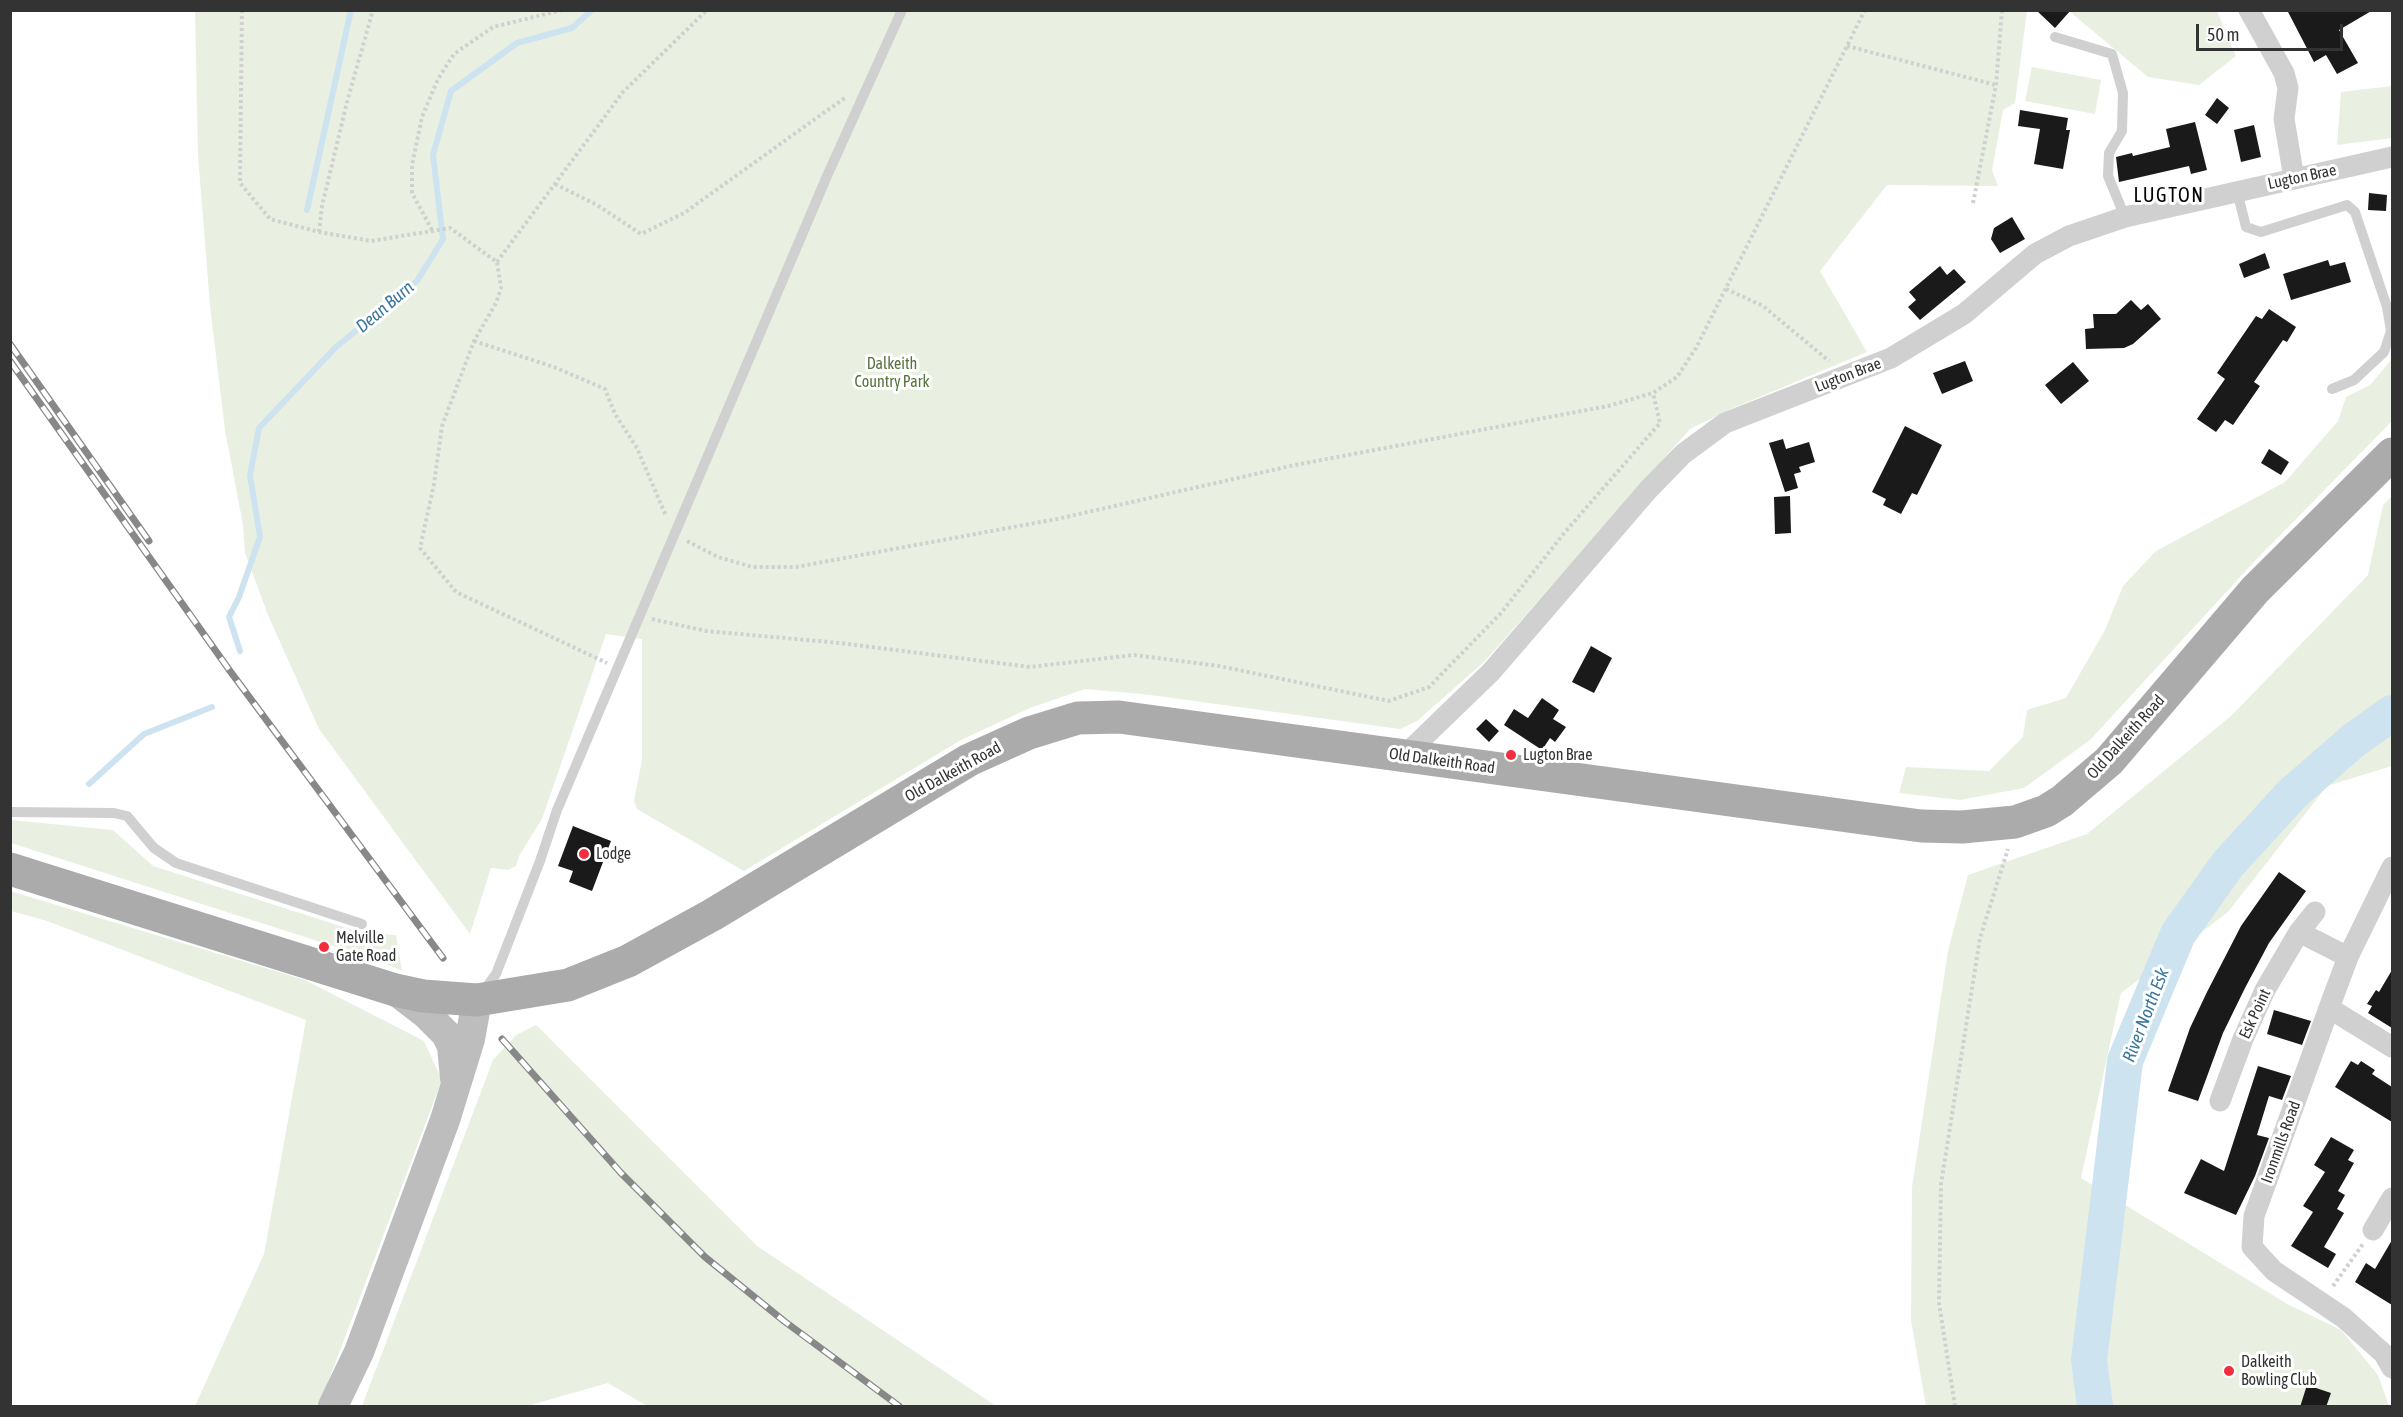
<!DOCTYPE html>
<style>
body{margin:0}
#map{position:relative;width:2403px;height:1417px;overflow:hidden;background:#fff;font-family:"Asap Condensed",sans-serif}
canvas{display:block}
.frame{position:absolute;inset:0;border:12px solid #333;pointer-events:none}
.scale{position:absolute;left:2196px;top:24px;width:147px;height:27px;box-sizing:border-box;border:3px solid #333;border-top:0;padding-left:8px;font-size:18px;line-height:21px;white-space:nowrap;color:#333;-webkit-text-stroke:4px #fff;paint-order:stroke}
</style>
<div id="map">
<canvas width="2403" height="1417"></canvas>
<div class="frame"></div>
<div class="scale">50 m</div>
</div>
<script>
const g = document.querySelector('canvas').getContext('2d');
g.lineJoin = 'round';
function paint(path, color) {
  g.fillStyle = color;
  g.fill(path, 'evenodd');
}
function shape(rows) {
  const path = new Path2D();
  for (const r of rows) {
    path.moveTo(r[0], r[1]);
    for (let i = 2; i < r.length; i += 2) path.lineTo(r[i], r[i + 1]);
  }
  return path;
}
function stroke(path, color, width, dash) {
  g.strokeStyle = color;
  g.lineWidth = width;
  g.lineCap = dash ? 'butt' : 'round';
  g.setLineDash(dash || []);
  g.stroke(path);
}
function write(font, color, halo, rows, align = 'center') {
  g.font = font + ' "Asap Condensed",sans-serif';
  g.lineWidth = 6;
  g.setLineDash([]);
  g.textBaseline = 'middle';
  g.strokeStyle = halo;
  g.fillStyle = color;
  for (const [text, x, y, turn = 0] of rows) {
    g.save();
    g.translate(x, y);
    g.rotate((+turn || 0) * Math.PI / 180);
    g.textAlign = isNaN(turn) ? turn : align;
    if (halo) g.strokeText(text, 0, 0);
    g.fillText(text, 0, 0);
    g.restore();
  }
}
paint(shape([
 [195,11,2027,11,2015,103,2003,110,1992,170,1998,186,1887,185,1820,271,1867,352,1733,408,1690,429,1485,661,1417,721,1400,729,1143,694,1085,689,1030,708,961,740,744,871,637,809,634,801,642,760,642,639,606,634,542,819,519,856,516,866,508,870,491,868,470,934,319,729,268,615,245,553,243,525,225,430,210,306,198,155],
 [2069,11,2217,11,2236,56,2199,85,2148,77],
 [2032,67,2101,80,2095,114,2025,101],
 [2392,86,2392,138,2337,145,2341,92],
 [2392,359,2392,421,2253,563,2090,740,2024,788,1960,800,1899,793,1906,767,1989,771,2023,737,2027,710,2066,698,2105,630,2123,586,2156,551,2285,482,2338,421,2346,397,2370,385],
 [2392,496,2392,766,2327,786,2228,912,2121,993,2081,1178,2289,1305,2341,1330,2378,1375,2389,1406,1926,1406,1911,1320,1912,1187,1948,951,1968,875,2087,834,2231,716,2368,575,2383,505],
 [11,820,113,830,153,866,359,932,396,935,402,971,377,960,11,843],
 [10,891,305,980,424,1041,442,1080,319,1406,195,1406,264,1254,306,1020,47,921,11,911],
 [536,1025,757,1246,996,1406,647,1406,608,1383,527,1406,362,1406,493,1060,516,1035]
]), '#e9f0e1');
stroke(shape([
 [307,210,351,10],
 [240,651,229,617,239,597,260,537,250,475,259,428,336,347,417,281,443,239,433,155,451,91,517,43,572,28,592,10],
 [89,784,144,734,212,707]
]), '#cde3f0', 6);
stroke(shape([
 [2095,1406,2089,1360,2125,1061,2178,934,2228,864,2293,793,2354,740,2392,713]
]), '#cde3f0', 36);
paint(shape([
 [2036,10,2071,10,2055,28],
 [2287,10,2373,10,2339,30,2358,63,2337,74,2326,55,2314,62],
 [2217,98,2229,108,2217,124,2205,115],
 [2020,110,2068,118,2066,130,2070,130,2063,169,2034,164,2040,129,2018,126],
 [2195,122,2207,170,2191,174,2189,166,2119,182,2116,157,2132,153,2133,156,2170,147,2166,129],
 [2254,125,2261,157,2241,162,2234,130],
 [2369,193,2387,195,2386,211,2368,210],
 [2012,217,2025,239,2000,253,1991,239,1994,228],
 [2265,253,2270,268,2244,278,2239,264],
 [2328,260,2330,266,2345,262,2351,282,2291,300,2283,274],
 [1940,266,1947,275,1954,269,1966,282,1920,320,1908,307,1916,300,1909,292],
 [2131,300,2141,310,2148,304,2161,319,2133,344,2124,348,2086,349,2085,329,2094,328,2093,314,2116,314],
 [2269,309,2296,327,2287,342,2283,340,2254,382,2260,386,2233,425,2225,420,2216,432,2197,419,2225,379,2217,373,2256,316,2262,319],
 [1965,361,1973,381,1942,394,1933,373],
 [2073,362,2089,381,2061,404,2045,385],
 [1905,426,1942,445,1917,495,1912,493,1901,514,1883,505,1886,499,1872,492],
 [1783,439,1786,449,1809,442,1815,462,1799,467,1801,472,1794,474,1798,488,1785,492,1769,443],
 [2269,449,2289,462,2281,475,2261,463],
 [1790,496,1791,533,1775,534,1774,497],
 [1591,646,1612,658,1594,693,1572,682],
 [1542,698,1559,710,1553,719,1566,727,1555,742,1550,738,1542,750,1504,725,1514,709,1528,718],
 [1486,719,1499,731,1489,742,1476,729],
 [573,826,611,841,592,891,569,882,573,871,558,866],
 [2279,872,2306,891,2269,943,2245,988,2223,1033,2198,1101,2168,1091,2190,1028,2207,992,2241,926],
 [2392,970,2392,1028,2368,1013,2372,1006,2367,1004,2376,990,2379,992],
 [2274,1010,2311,1021,2302,1045,2267,1034],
 [2351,1061,2358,1065,2361,1061,2375,1070,2372,1074,2392,1087,2392,1122,2335,1087],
 [2258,1066,2291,1076,2282,1100,2269,1096,2257,1135,2269,1138,2255,1176,2236,1215,2184,1193,2201,1159,2224,1171],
 [2331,1137,2354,1150,2348,1160,2354,1163,2338,1191,2345,1195,2337,1209,2344,1213,2324,1247,2336,1254,2328,1268,2291,1246,2313,1212,2303,1206,2325,1172,2314,1165],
 [2392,1240,2392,1305,2355,1282,2366,1263,2375,1269],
 [2307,1385,2331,1393,2326,1407,2300,1407]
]), '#1a1a1a');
stroke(shape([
 [242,10,240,183,270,219,319,232,371,241,450,228,497,262,501,288,496,303,474,341,442,426,434,484,420,548,456,592,607,663],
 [1847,46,1996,85],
 [555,184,597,205,641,234,684,213,846,97],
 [1973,203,1996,85,2002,10],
 [432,230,412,193,412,165,422,117,438,79,454,54,493,27,562,10],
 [319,232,322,206,347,102,373,10],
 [497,262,623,92,707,10],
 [1726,289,1763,306,1829,361],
 [474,341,554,367,605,389,615,414,637,448,666,516],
 [687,541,718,557,752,567,796,567,1057,519,1295,465,1608,406,1653,393,1677,377,1696,348,1865,10],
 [652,619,706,631,840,643,1030,667,1134,655,1219,666,1389,701,1429,687,1501,613,1565,532,1660,423,1653,393],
 [2333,1286,2363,1244],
 [1955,1406,1939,1303,1941,1184,1980,938,2008,849]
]), '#d0d0d0', 4, [3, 3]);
stroke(shape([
 [2055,37,2112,54,2123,93,2122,131,2109,153,2108,176,2125,217],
 [2237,191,2246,227,2261,232,2347,205,2355,212,2387,307,2391,331,2384,352,2354,380,2332,389],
 [10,812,114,813,127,816,154,848,176,863,362,924],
 [483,992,496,974,540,861,557,810,827,176,902,10]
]), '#d0d0d0', 10);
stroke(shape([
 [2249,10,2284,73,2288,88,2284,119,2294,178],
 [1404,756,1491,672,1648,490,1683,454,1725,423,1891,358,1964,314,2035,254,2069,236,2125,217,2392,157],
 [2392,867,2348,957,2329,1008,2254,1216,2252,1247,2274,1271,2344,1318,2384,1354,2392,1368],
 [2299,932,2348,957],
 [2329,1008,2392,1047],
 [2220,1101,2243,1039,2265,990,2299,932,2315,912],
 [2373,1230,2392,1198]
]), '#d0d0d0', 21);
stroke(shape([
 [395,990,425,1013,446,1034,452,1046,455,1078],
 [333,1406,359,1352,445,1120,470,1039,477,1000]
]), '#bdbdbd', 30);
stroke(shape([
 [10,869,395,990,423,996,477,1000,568,985,628,961,712,915,969,760,1029,733,1078,718,1119,717,1921,826,1962,827,2015,822,2046,811,2062,801,2109,761,2255,590,2392,454]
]), '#ababab', 33);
const rail = shape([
 [10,344,149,541],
 [10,361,230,671,443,958],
 [502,1039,621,1173,705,1257,784,1321,899,1406]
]);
stroke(rail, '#888', 7);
stroke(rail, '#fff', 4.5, [14]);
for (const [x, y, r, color] of [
 [1511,755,6,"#f12d3e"],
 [584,854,6,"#f12d3e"],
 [324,947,6,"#f12d3e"],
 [2229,1371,6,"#f12d3e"]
]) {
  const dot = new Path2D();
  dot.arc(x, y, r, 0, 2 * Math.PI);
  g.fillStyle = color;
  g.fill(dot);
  stroke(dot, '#fff', 2);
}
write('16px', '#333', '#fff', [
 ["Lugton Brae",2302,177,-12],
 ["Lugton Brae",1848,375,-21],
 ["Old Dalkeith Road",2126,737,-48],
 ["Old Dalkeith Road",1442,761,8],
 ["Old Dalkeith Road",953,772,-29],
 ["Esk Point",2255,1014,-65],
 ["Ironmills Road",2281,1142,-70]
]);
write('16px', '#56733c', '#fff', [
 ["Dalkeith",892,364],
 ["Country Park",892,382]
]);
write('16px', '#333', '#fff', [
 ["Lugton Brae",1523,755],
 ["Lodge",596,854],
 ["Melville",336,938],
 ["Gate Road",336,956],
 ["Dalkeith",2241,1362],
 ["Bowling Club",2241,1380]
], 'left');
write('italic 18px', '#39779d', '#fff', [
 ["Dean Burn",385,307,-40],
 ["River North Esk",2146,1015,-69]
]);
g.letterSpacing = '1.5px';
write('20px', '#000', '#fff', [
 ["LUGTON",2169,196]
]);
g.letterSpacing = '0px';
</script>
